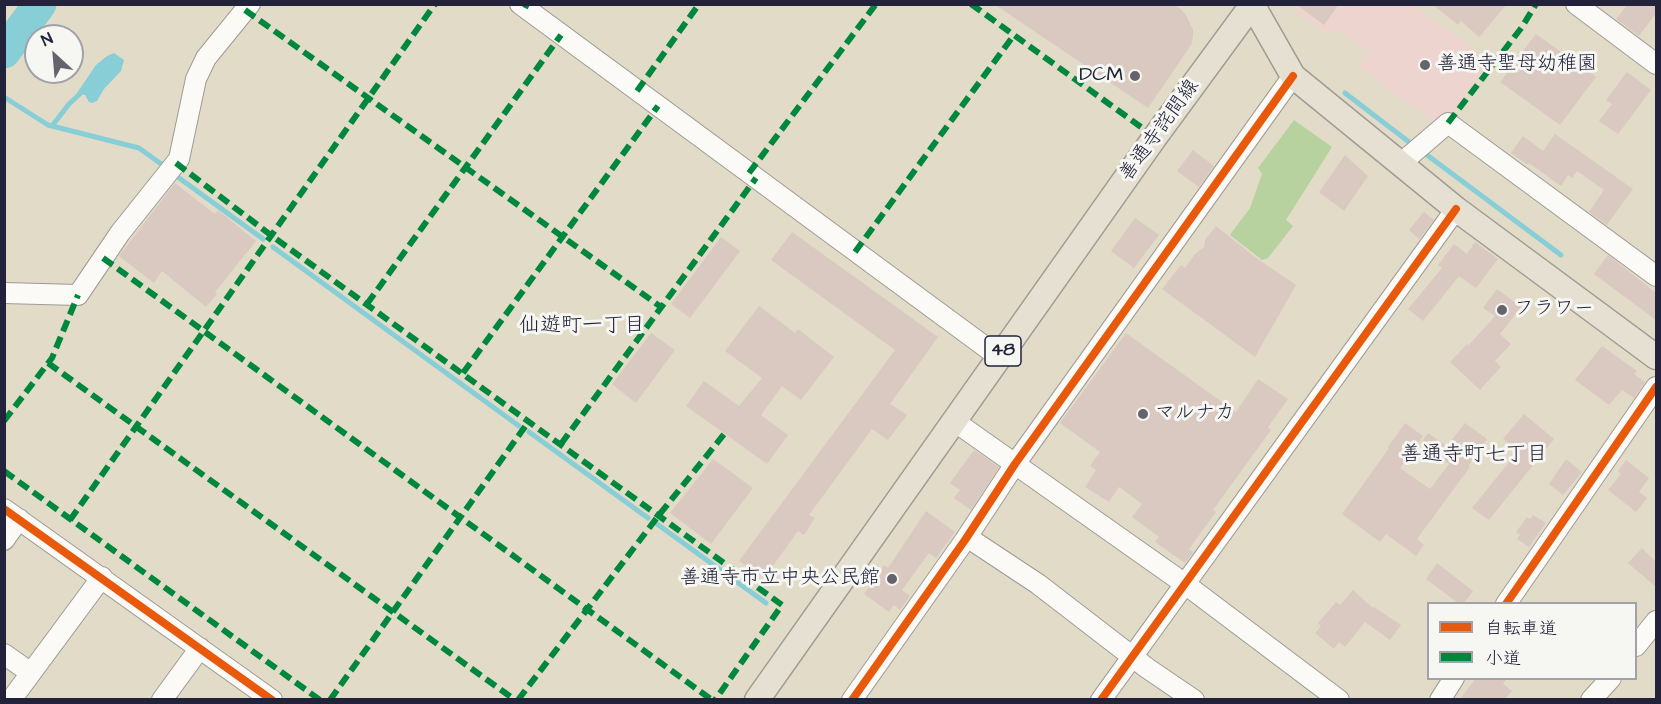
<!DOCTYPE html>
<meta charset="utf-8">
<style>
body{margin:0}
#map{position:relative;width:1661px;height:704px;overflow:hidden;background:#e2dbc8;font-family:"Architects Daughter","Klee One",sans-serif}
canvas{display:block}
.frame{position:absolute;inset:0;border:6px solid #22223b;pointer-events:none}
.legend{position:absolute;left:1427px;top:602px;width:210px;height:78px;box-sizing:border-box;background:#f6f6f2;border:2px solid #a1a1a9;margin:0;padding:8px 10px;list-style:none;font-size:18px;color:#22223b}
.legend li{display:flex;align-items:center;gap:12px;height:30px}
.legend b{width:30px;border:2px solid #a1a1a9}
.north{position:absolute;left:24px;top:24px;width:60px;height:60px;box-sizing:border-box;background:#f6f6f2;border:2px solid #a1a1a9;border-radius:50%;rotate:334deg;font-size:16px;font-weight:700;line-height:24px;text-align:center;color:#22223b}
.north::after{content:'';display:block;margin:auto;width:21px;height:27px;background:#65636c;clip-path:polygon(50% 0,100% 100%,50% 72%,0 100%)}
</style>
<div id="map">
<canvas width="1661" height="704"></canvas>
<div class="frame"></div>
<ul class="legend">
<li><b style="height:8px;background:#e8590c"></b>自転車道</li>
<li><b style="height:8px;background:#00873e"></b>小道</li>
</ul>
<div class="north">N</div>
</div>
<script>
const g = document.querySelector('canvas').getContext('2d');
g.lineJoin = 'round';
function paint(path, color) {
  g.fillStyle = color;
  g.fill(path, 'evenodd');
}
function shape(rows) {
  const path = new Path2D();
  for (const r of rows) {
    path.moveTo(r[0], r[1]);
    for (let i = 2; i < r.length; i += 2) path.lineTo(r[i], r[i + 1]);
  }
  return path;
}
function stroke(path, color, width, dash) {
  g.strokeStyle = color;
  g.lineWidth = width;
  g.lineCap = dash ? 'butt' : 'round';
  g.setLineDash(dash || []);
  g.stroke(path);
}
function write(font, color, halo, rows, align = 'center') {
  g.font = font + ' "Architects Daughter","Klee One",sans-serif';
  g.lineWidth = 6;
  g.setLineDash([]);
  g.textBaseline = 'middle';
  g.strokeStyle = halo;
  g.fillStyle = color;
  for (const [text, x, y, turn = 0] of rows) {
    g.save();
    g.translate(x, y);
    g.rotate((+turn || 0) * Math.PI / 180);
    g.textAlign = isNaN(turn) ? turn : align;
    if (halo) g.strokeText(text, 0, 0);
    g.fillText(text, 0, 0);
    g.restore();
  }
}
paint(shape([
 [1294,5,1413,5,1491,62,1441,127,1359,67,1369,51,1343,32,1324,32,1295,11]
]), '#eed4ce');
paint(shape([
 [1294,120,1332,147,1286,220,1293,226,1268,258,1262,260,1230,235,1250,208,1262,174,1258,168]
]), '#b7d29f');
paint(shape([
 [114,53,124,60,121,71,104,89,97,101,92,103,89,102,85,95,77,93,79,90,96,65,107,56]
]), '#87ced6');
stroke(shape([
 [1345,93,1409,142],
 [4,97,48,125,139,148,164,166],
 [52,126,69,104,83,91],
 [1423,152,1561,255],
 [175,175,263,239],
 [273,247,519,426],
 [529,432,648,518],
 [657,524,766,603]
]), '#87ced6', 5);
stroke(shape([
 [4,52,40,4]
]), '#87ced6', 33);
paint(shape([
 [994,4,1173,4,1182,10,1187,17,1193,30,1193,37,1191,45,1148,108],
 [1296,4,1339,4,1324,25],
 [1432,4,1507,4,1479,37,1461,21,1458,25],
 [1628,4,1656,4,1656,13,1639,36,1616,19],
 [1536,34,1596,77,1560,125,1500,82],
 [1627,72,1651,90,1618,134,1599,121,1612,104,1606,100],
 [1555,134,1633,189,1607,225,1589,212,1604,190,1577,171,1572,178,1568,175,1561,186,1529,163,1528,165,1511,153,1523,136,1543,151],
 [1193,150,1214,166,1199,187,1177,171],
 [1345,155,1368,176,1344,211,1319,192],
 [175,183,215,214,218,210,256,241,215,292,217,294,206,307,162,271,154,283,119,256],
 [1424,212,1434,220,1419,239,1409,230],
 [1135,218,1159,235,1134,268,1111,251],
 [1216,226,1255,257,1296,285,1255,357,1162,289,1181,265,1185,268,1195,254,1204,247,1205,240],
 [792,232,938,337,890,404,907,415,888,440,872,429,809,515,815,518,804,535,798,531,764,578,739,561,895,350,771,260],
 [721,237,740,251,690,318,671,304],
 [1475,242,1498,259,1476,288,1459,276,1423,321,1408,309,1442,268,1438,265,1454,244,1467,254],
 [1608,255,1656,293,1656,320,1594,274],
 [1497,289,1521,307,1500,334,1511,344,1495,361,1501,367,1480,390,1450,362,1467,344,1468,346,1495,316,1483,308],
 [759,306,795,333,798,329,834,357,801,400,782,386,761,415,788,435,767,464,686,406,704,381,739,406,762,378,725,351],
 [651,333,675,350,636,403,612,384],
 [1126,333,1236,412,1258,379,1288,399,1268,427,1271,430,1213,510,1216,512,1189,549,1193,552,1185,563,1155,542,1159,537,1132,517,1142,504,1119,487,1109,502,1085,487,1096,470,1090,466,1100,452,1060,423],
 [1602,346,1637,371,1634,374,1645,382,1634,398,1622,390,1609,405,1575,380],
 [1524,414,1554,439,1489,520,1472,508,1518,451,1503,439],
 [1405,423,1423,436,1400,468,1430,489,1449,464,1420,444,1428,433,1447,446,1465,423,1487,439,1468,466,1470,467,1417,539,1424,545,1416,556,1386,534,1380,542,1342,514,1389,448,1388,447],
 [974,450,999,467,971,510,954,498,960,490,950,483],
 [713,459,753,488,711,544,670,513],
 [1566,459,1582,472,1563,495,1549,484],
 [1626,460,1649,478,1639,492,1647,498,1636,512,1608,490,1621,474,1618,471],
 [926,511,955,532,936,558,929,553,902,590,910,596,900,610,894,605,889,612,864,594,884,565,888,568],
 [1533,515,1546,523,1529,547,1517,539,1520,535,1516,532,1527,517,1530,519],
 [1642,548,1656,562,1656,587,1628,563],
 [1437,563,1473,591,1464,603,1458,603,1426,579],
 [1353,590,1373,608,1374,607,1401,625,1390,640,1365,622,1345,647,1339,642,1334,649,1315,633,1321,626,1318,623,1336,602,1340,605],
 [1476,678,1507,678,1503,684,1512,691,1505,699,1460,699]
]), '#dac9c0');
const minor = shape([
 [520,4,999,357],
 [1576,4,1656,64],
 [1400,164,1448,123,1656,276],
 [4,293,78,295,120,233,179,159,196,79,206,58,250,4],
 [954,421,1185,584,1339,700],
 [4,509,272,700],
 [967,537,1038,584,1147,668,1194,700],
 [4,540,19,519],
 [1506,604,1656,387],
 [1636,646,1656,621],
 [4,654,31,673],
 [11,700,102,577],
 [162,700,200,648],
 [852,700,965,540,1015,464,1293,76],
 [1101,700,1456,209],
 [1440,700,1454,678],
 [1591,700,1611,678]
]);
const major = shape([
 [1252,4,1293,76,1456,209,1656,357],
 [757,700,1155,137,1252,5]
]);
stroke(minor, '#9e9b93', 22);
stroke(major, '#9e9b93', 27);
stroke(minor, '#fbfaf7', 20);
stroke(major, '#e6e0d3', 24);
stroke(shape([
 [971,4,1141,127],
 [525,8,527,4],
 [245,10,661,307],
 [637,91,699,4],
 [1448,123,1522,27,1536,4],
 [176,163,272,236,782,605,715,700],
 [749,173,876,4],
 [855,252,1014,35],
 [103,258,712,700],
 [367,304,561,35],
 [48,363,515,700],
 [463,373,658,106],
 [4,421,52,358,78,295],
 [561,444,756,178],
 [4,471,320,700],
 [70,520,435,4],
 [330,700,529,421],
 [518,700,659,515,725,433]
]), '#00873e', 6, [12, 6]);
stroke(shape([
 [4,509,272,700],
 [1506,604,1656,387],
 [852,700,965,540,1015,464,1293,76],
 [1101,700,1456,209]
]), '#e8590c', 8);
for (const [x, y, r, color] of [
 [1425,65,6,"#65636c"],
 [1135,76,6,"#65636c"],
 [1502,310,6,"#65636c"],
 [1143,414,6,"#65636c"],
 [892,579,6,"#65636c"]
]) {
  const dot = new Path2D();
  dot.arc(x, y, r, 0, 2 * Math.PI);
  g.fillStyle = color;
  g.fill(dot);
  stroke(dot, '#f6f6f2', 2);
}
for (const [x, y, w] of [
 [1003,351,36]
]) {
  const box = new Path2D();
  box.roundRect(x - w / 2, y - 15, w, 30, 4.5);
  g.fillStyle = '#f6f6f2';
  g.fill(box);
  stroke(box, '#22223b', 1.5);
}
write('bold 18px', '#22223b', null, [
 ["48",1003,351]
]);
write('20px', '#22223b', '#f6f6f2', [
 ["善通寺聖母幼稚園",1437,65],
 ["DCM",1123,76,"right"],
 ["フラワー",1514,310],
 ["マルナカ",1155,414],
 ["善通寺市立中央公民館",880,579,"right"]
], 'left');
write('20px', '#22223b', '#f6f6f2', [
 ["善通寺詫間線",1160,131,-54]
]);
write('21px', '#22223b', '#f6f6f2', [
 ["仙遊町一丁目",582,327],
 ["善通寺町七丁目",1474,456]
]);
</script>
